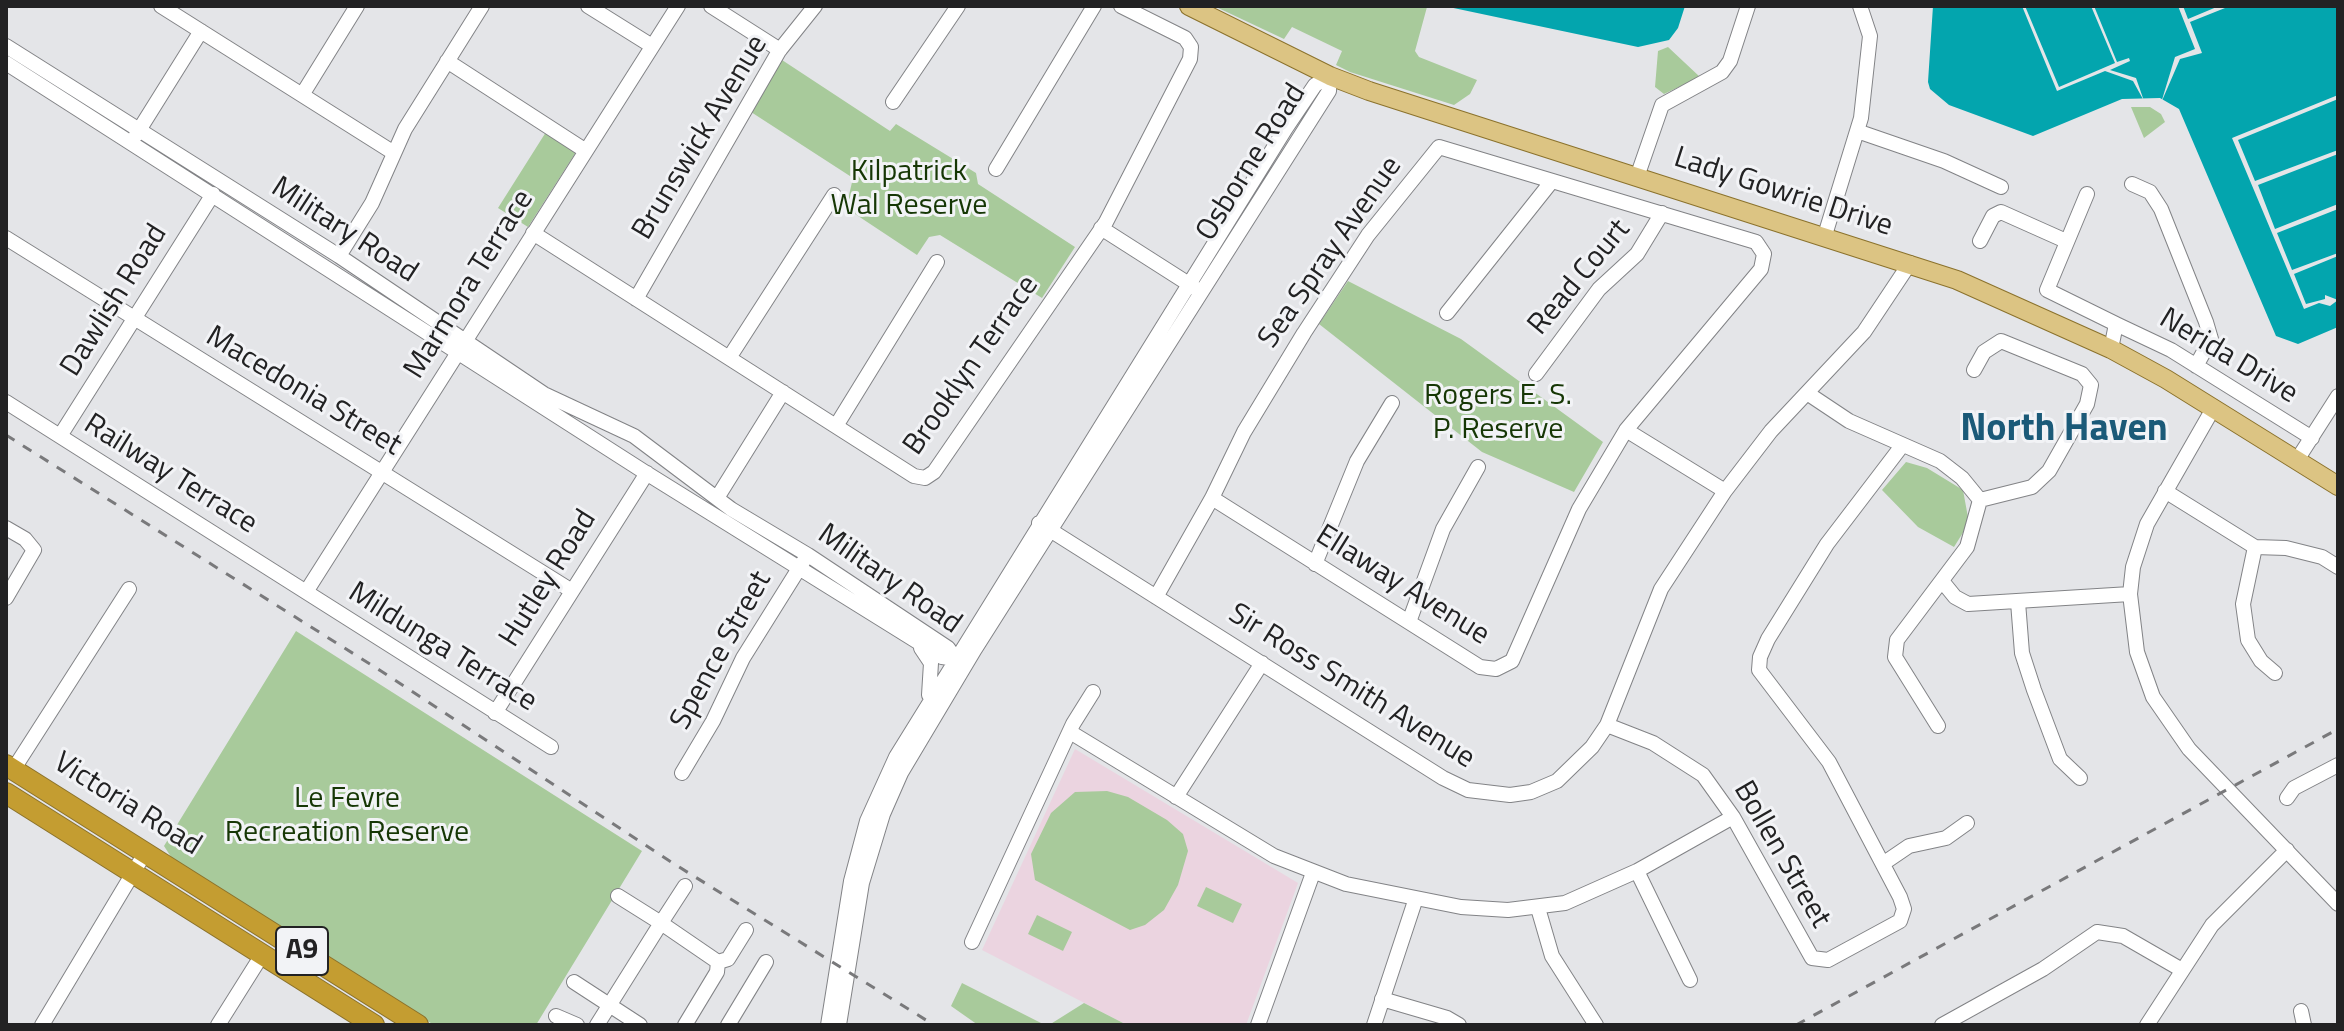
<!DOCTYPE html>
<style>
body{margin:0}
#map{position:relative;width:2344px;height:1031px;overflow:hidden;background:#e4e5e8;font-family:"Titillium Web",sans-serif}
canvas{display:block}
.frame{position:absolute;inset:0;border:8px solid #222223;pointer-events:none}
</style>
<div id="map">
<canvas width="2344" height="1031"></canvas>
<div class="frame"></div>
</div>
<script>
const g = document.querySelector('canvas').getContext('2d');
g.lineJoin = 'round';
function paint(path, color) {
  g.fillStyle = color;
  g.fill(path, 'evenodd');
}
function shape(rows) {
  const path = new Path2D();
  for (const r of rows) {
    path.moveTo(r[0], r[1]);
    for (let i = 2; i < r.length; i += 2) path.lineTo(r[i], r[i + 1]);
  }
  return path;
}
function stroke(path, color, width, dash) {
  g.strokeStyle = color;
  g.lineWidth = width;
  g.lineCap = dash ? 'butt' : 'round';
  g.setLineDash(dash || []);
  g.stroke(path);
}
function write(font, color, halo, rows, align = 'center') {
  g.font = font + ' "Titillium Web",sans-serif';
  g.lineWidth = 6;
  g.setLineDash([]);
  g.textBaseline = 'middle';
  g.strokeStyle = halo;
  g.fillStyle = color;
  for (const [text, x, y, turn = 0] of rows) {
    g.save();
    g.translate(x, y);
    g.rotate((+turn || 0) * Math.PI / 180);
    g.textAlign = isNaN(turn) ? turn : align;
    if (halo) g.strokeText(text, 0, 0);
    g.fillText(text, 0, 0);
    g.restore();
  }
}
paint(shape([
 [1075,749,1298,883,1246,1025,1127,1025,982,950]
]), '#ebd4e0');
paint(shape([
 [1214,6,1427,7,1415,51,1419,57,1477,80,1470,94,1454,105,1350,72,1336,65,1342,51,1292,27,1284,39],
 [1668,47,1700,77,1664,94,1655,87,1658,51],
 [782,60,890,131,896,124,976,173,978,184,1075,247,1042,298,940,235,929,237,917,255,846,208,853,178,751,112],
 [2131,107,2150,107,2161,114,2165,122,2144,138],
 [546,132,576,152,528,227,498,208],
 [1348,281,1461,339,1603,442,1574,492,1482,452,1319,324],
 [1906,462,1927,468,1963,490,1969,523,1954,547,1918,527,1882,490],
 [296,631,642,851,536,1025,434,1025,173,860,164,846],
 [1107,791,1128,797,1167,820,1183,834,1188,851,1178,885,1164,910,1145,925,1130,930,1035,880,1031,854,1051,813,1075,792],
 [1206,887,1242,904,1233,923,1197,906],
 [1037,915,1072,932,1063,951,1028,934],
 [962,983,1045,1025,978,1025,951,1006],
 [1084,1003,1127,1025,1049,1025]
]), '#a8ca9b');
paint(shape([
 [1444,6,1685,6,1678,28,1669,40,1638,47],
 [1933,6,2338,6,2338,327,2298,344,2276,336,2179,109,2160,98,2122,99,2033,136,1949,105,1930,89,1928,82]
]), '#03a5ae');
paint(shape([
 [2022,6,2025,6,2059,87,2115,63,2091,6,2094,6,2117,62,2129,58,2130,61,2110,70,2136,78,2144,101,2133,81,2105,71,2057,91],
 [2178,6,2183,6,2188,19,2219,6,2230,6,2190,22,2202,53,2180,59,2161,103,2175,57,2195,49],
 [2338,95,2338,99,2238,140,2255,181,2338,150,2338,154,2258,185,2275,229,2338,204,2338,209,2277,233,2292,270,2338,253,2338,256,2294,274,2306,304,2325,299,2325,295,2338,300,2330,306,2319,303,2304,309,2232,138]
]), '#e4e5e8');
const minor = shape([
 [161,6,394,153],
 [588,6,652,46],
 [711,6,780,50],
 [6,46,339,256,544,394,634,436,731,509,808,555,948,648,956,659],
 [447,61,586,151],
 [6,63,643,471,942,657,956,659],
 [302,95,357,6],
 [893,102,958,6],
 [1857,131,1944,161,2001,187],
 [136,135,201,31],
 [996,169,1094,6],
 [1637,177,1662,105,1722,72,1730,61,1748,6],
 [2132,184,2150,192,2161,209,2206,322,2211,339,2196,366],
 [2087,194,2047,290,2116,324],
 [1101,228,1195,288],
 [533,233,914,476,925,478,934,472,1106,222,1190,59,1191,47,1185,38,1121,6],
 [1825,235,1861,118,1870,36,1860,6],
 [6,238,572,591],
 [1980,241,1993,216,2001,212,2066,241],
 [339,256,372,203,405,129,482,6],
 [636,299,779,51,815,6],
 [1447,313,1552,181],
 [2111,349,2116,324,2171,350,2312,438],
 [729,358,834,195],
 [1974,370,1984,352,2001,341,2082,374,2091,385,2087,404,2049,471,2032,487,1980,500],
 [1536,374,1599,289,1637,254,1662,213],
 [1807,393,1849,421,1940,461,1962,478,1980,500,1967,547,1897,640,1895,657,1938,726],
 [6,402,551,747],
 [2214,407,2147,524,2133,567,2130,594,2137,652,2153,697,2189,749,2338,904],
 [836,426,937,262],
 [1626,430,1725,491],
 [60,436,213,194],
 [2297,460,2338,396],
 [2165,491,2255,547,2286,548,2322,557,2338,567],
 [717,498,783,392],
 [1039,523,1443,778,1468,790,1510,795,1531,792,1557,781,1592,747,1607,725,1661,589,1725,491,1771,431,1864,332,1910,263],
 [6,528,25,539,34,550,6,598],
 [2255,547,2243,604,2248,640,2261,661,2275,673],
 [1315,564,1357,461,1392,403],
 [1942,581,1955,597,1968,604,2130,594],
 [306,592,678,6],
 [1156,597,1212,498,1244,432,1304,333,1368,235,1439,147,1756,242,1764,254,1761,269,1626,430,1579,509,1512,661,1496,669,1480,667,1212,498],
 [2018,602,2022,653,2034,690,2060,759,2080,778],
 [1409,622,1443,529,1478,467],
 [921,648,931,663,929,695],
 [495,713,647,473],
 [1607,725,1653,743,1703,775,1733,817,1812,958,1828,960,1900,921,1904,909,1900,897,1829,762,1759,670,1760,657,1768,639,1827,544,1901,447],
 [1070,732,1274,856,1346,884,1461,907,1508,910,1565,903,1637,871,1733,817],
 [13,770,129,589],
 [682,773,713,721,743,658,803,562],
 [1176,797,1262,663],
 [2287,798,2294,788,2338,765],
 [1884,863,1909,846,1946,838,1967,823],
 [1637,871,1690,980],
 [618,896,661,923,685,886],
 [1538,908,1552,956,1596,1025],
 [972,942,1073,724,1093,692],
 [718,962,728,959,746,930],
 [574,982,640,1025],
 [1382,999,1447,1018,1459,1025],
 [2301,1011,2304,1025],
 [556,1016,577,1025],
 [42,1025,145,853],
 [218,1025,262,955],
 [597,1025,661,923,718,962,717,972,685,1025],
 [728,1025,766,962],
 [828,1025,851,881,867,821,896,757,1286,128,1315,85,1330,76],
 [839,1025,862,883,883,814,901,773,975,649,1329,91,1330,76],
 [1258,1025,1313,873],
 [1374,1025,1415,901],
 [1942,1025,2043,969,2097,932,2123,936,2182,970],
 [2147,1025,2212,925,2287,850]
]);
const major = shape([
 [1189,6,1330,76,1369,91,1957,280,2111,349,2166,379,2338,486]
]);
const highway = shape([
 [6,765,418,1025],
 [6,793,374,1025]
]);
stroke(minor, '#828386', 16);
stroke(major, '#8b722c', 20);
stroke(highway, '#8b722c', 22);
stroke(minor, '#fff', 14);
stroke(major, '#dcc483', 18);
stroke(highway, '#c49d31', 20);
stroke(shape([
 [6,435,381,671,671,862,934,1025],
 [1796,1025,2338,729]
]), '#79797b', 3, [10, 10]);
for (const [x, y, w] of [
 [302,951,52]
]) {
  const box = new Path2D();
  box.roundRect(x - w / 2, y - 24, w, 48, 6);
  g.fillStyle = '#f2f3f6';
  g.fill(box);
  stroke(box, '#222223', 2);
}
write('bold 28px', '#222223', null, [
 ["A9",302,951]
]);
write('30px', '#222223', '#f2f3f6', [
 ["Brunswick Avenue",701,138,-59],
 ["Osborne Road",1252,163,-58],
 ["Lady Gowrie Drive",1783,193,18],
 ["Military Road",344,231,33],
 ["Sea Spray Avenue",1331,253,-55],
 ["Read Court",1580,278,-50],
 ["Marmora Terrace",470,285,-58],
 ["Dawlish Road",115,301,-58],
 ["Nerida Drive",2228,357,31],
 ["Brooklyn Terrace",972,366,-55],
 ["Macedonia Street",303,392,31],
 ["Railway Terrace",170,475,32],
 ["Hutley Road",549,579,-58],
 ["Military Road",889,580,35],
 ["Ellaway Avenue",1402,586,32],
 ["Mildunga Terrace",442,648,32],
 ["Spence Street",722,651,-61],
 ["Sir Ross Smith Avenue",1351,687,32],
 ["Victoria Road",127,805,32],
 ["Bollen Street",1781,855,60]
]);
write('30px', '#163705', '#f2f3f6', [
 ["Kilpatrick",909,173],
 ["Wal Reserve",909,207],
 ["Rogers E. S.",1498,397],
 ["P. Reserve",1498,431],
 ["Le Fevre",347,800],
 ["Recreation Reserve",347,834]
]);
write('bold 38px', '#1b5a78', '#f2f3f6', [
 ["North Haven",2064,431]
]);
</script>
